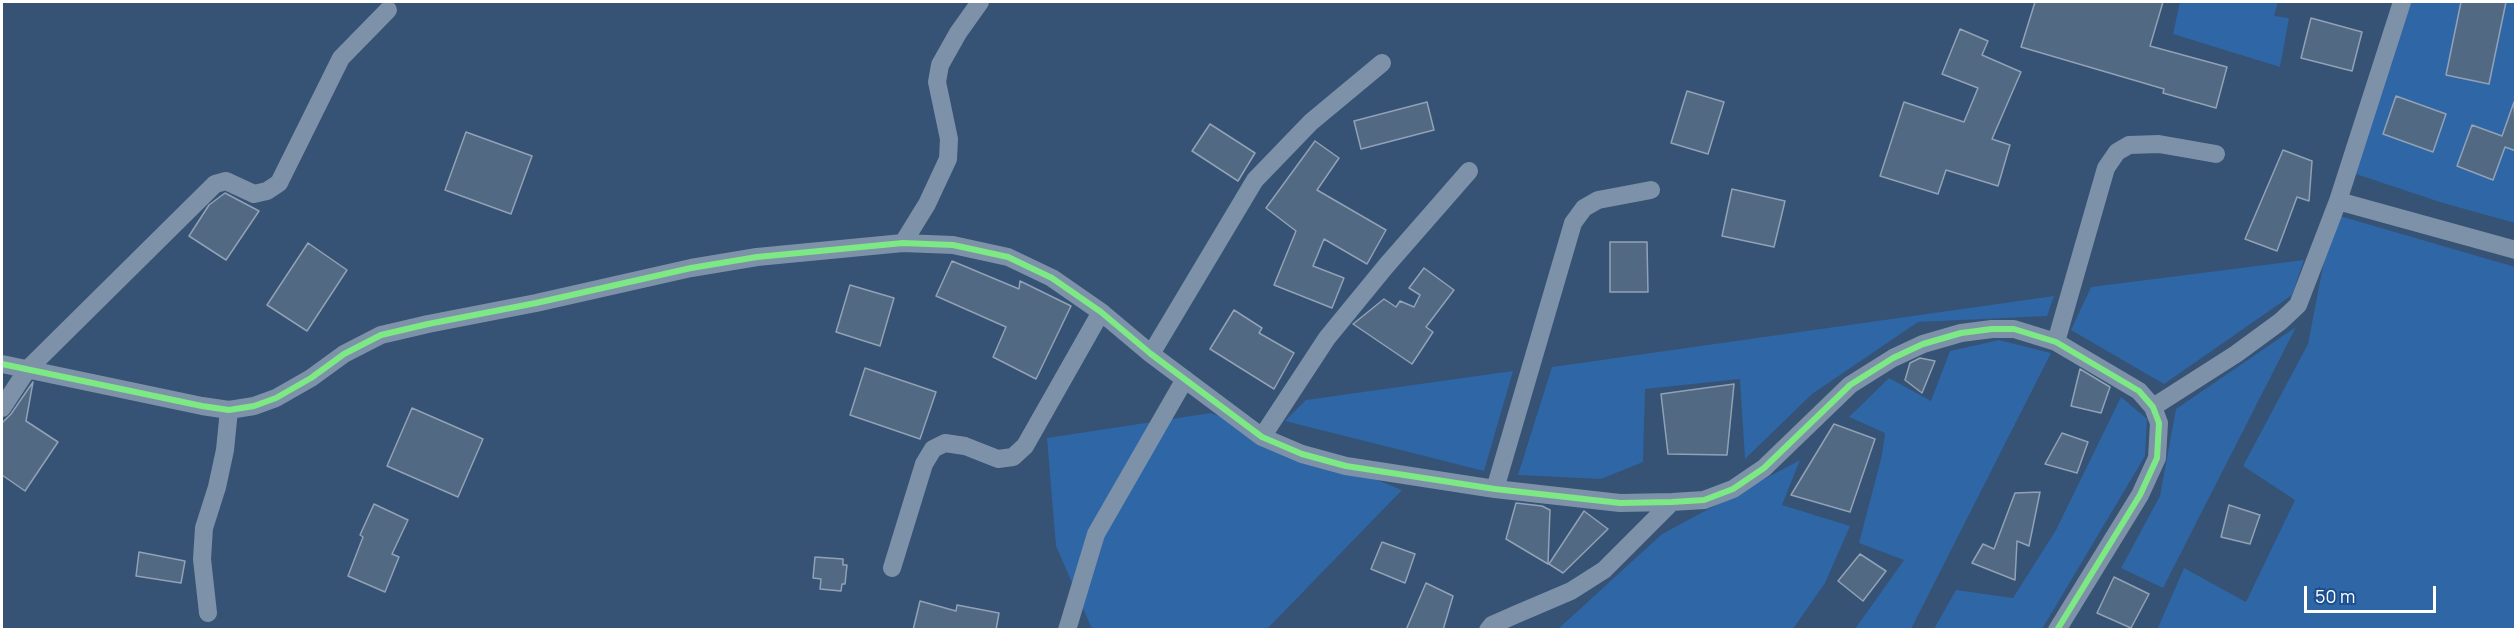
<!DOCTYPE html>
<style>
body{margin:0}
#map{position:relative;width:2517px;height:631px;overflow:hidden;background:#365274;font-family:Manrope,sans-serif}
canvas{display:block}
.frame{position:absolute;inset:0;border:3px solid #fff;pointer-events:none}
.scale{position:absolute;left:2304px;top:586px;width:132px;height:27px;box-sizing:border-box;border:3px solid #fff;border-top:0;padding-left:8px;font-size:18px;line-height:21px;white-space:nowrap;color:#fff;-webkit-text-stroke:4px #1b4f8f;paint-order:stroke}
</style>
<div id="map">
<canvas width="2517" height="631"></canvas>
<div class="frame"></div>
<div class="scale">50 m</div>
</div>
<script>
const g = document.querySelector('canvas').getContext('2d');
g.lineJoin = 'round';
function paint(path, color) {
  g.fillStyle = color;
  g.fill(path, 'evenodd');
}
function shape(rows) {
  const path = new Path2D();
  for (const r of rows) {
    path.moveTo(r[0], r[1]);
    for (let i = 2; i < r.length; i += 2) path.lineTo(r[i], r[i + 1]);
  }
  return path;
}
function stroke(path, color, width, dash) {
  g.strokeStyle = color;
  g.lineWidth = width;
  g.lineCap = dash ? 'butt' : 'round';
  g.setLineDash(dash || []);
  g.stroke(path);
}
paint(shape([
 [2180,2,2278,2,2274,16,2289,18,2280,67,2173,34],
 [2404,2,2515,2,2515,223,2443,203,2356,174],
 [2333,214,2515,267,2515,629,2157,630,2184,568,2246,602,2295,500,2243,466,2308,344],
 [2304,260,2292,295,2164,384,2071,330,2091,287],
 [2054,296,2047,316,1918,322,1812,394,1745,459,1740,379,1645,389,1643,462,1601,479,1518,475,1552,367],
 [2296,327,2163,588,2121,568,2160,496,2176,409],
 [1999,340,2051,353,1911,629,1855,629,1904,560,1859,543,1882,455,1885,433,1849,417,1889,378,1931,401,1950,351],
 [1513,371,1484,471,1285,421,1306,400],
 [2121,397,2147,419,2145,456,2042,629,1934,629,1956,590,2013,598,2056,530],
 [1211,413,1402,490,1267,629,1092,629,1056,546,1047,438],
 [1800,460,1782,505,1850,526,1825,583,1793,629,1557,630,1662,534]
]), '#2f66a5');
const building = shape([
 [2035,2,2163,2,2150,46,2227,67,2216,108,2163,93,2164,89,2021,47,2035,2],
 [2461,2,2506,2,2489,84,2446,75,2461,2],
 [2311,18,2362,32,2352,71,2301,58,2311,18],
 [1960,29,1988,41,1982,55,2021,72,1992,139,2010,145,1998,186,1946,170,1938,194,1880,176,1904,102,1964,122,1978,88,1942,74,1960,29],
 [1687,91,1724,102,1708,154,1671,143,1687,91],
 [2396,96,2446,114,2433,152,2383,134,2396,96],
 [1427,102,1434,130,1361,149,1354,121,1427,102],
 [2514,102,2516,151,2505,147,2493,180,2457,166,2472,125,2502,136,2514,102],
 [1210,124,1255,153,1238,181,1192,151,1210,124],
 [466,132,532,156,511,214,445,190,466,132],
 [1315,141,1339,158,1317,190,1386,230,1367,264,1324,239,1313,266,1344,278,1332,308,1274,285,1296,231,1266,208,1315,141],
 [2283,150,2312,161,2309,201,2297,197,2277,251,2245,239,2283,150],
 [1732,189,1785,201,1774,247,1722,236,1732,189],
 [225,193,259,211,226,260,189,236,209,205,225,193],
 [1610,242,1647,242,1648,292,1610,292,1610,242],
 [308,243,347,270,307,331,267,305,308,243],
 [952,261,1019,289,1020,281,1071,306,1036,379,993,357,1006,327,936,296,952,261],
 [1424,268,1454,290,1426,327,1433,332,1412,364,1353,324,1384,299,1396,307,1400,301,1414,307,1420,295,1409,288,1424,268],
 [850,285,894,298,880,346,836,332,850,285],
 [1234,310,1262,328,1259,333,1294,353,1274,389,1210,349,1234,310],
 [1920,358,1935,361,1922,393,1905,380,1910,363,1920,358],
 [865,368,936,392,920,439,850,415,865,368],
 [2080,369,2110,387,2101,413,2071,406,2080,369],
 [33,382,26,421,58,442,25,491,2,475,2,423,11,414,33,382],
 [1734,384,1727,455,1668,454,1661,394,1734,384],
 [412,408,483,439,458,497,387,466,412,408],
 [1834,424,1875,439,1850,512,1791,495,1834,424],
 [2062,433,2088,442,2077,473,2045,464,2062,433],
 [2040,492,2029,546,2017,541,2015,580,1972,563,1983,544,1994,549,2015,493,2040,492],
 [1516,503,1542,506,1550,510,1548,564,1506,539,1516,503],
 [374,504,408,520,392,554,399,557,385,592,348,576,363,537,360,535,374,504],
 [2229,505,2260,515,2250,544,2221,537,2229,505],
 [1584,511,1608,529,1563,573,1549,564,1584,511],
 [1382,542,1415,554,1405,583,1371,569,1382,542],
 [139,552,185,561,181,583,136,576,139,552],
 [1860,554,1886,571,1863,601,1838,581,1860,554],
 [815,557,843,559,843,565,847,565,845,584,842,584,841,591,820,589,821,579,813,578,815,557],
 [2114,577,2149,594,2131,628,2097,613,2114,577],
 [1426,583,1453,596,1443,630,1406,630,1426,583],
 [920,601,956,611,957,605,999,613,996,630,913,630,920,601]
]);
paint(building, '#526984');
stroke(building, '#92a2b6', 1.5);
stroke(shape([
 [2338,201,2516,250],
 [903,243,927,204,948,159,949,139,937,82,940,65,958,33,980,2],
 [2056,342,2106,168,2117,152,2129,145,2159,144,2216,154],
 [1151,354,1255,180,1311,122,1382,63],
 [2,364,202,406,229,410,254,406,276,398,311,378,344,354,381,335,428,324,536,303,691,268,757,257,903,243,953,245,1008,257,1052,278,1101,312,1151,354,1262,437,1302,454,1346,466,1495,489,1620,503,1672,502,1704,500,1733,489,1764,468,1850,385,1893,358,1923,344,1961,333,1992,329,2014,329,2056,342,2139,391,2153,407,2159,423,2157,458,2140,495,2057,630],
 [2153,407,2236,354,2281,321,2298,305,2338,201,2402,2],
 [2,408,27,370,215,184,226,181,254,194,267,191,279,183,341,58,388,10],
 [1262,437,1327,338,1386,266,1469,171],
 [1495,489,1573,223,1584,208,1598,200,1651,190],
 [892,568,924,464,933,449,945,443,965,446,998,459,1013,457,1025,446,1101,312],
 [208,613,202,559,204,528,217,487,225,450,229,410],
 [1067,630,1096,534,1185,379],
 [1488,630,1492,625,1517,614,1571,591,1604,570,1672,502]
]), '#7d92a8', 18);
stroke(shape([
 [2,364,202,406,229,410,254,406,276,398,311,378,344,354,381,335,428,324,536,303,691,268,757,257,903,243,953,245,1008,257,1052,278,1101,312,1151,354,1262,437,1302,454,1346,466,1495,489,1620,503,1672,502,1704,500,1733,489,1764,468,1850,385,1893,358,1923,344,1961,333,1992,329,2014,329,2056,342,2139,391,2153,407,2159,423,2157,458,2140,495,2057,630]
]), '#7ce984', 6);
</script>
